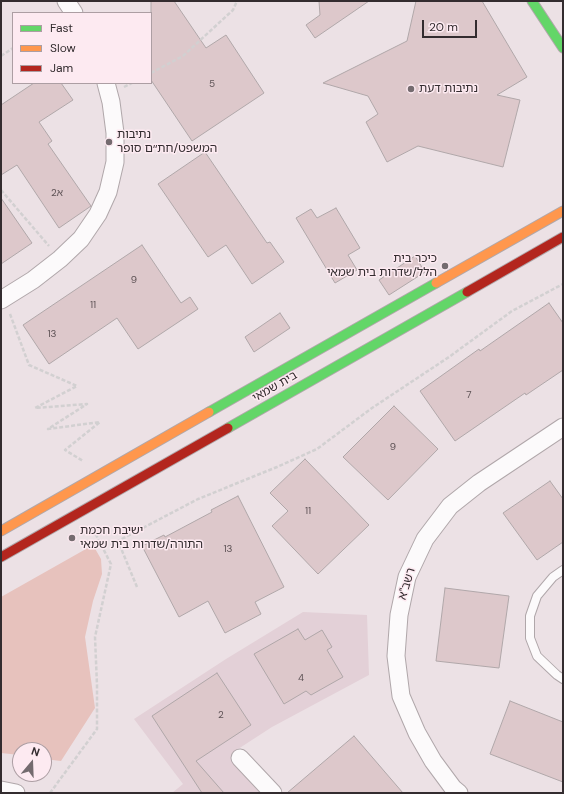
<!DOCTYPE html>
<meta charset="utf-8">
<style>
body{margin:0}
#map{position:relative;width:564px;height:794px;overflow:hidden;background:#ece1e5;font-family:"DM Sans",sans-serif}
canvas{display:block}
.frame{position:absolute;inset:0;border:2px solid #332c2f;pointer-events:none}
.legend{position:absolute;left:12px;top:12px;width:140px;height:72px;box-sizing:border-box;background:#fdeaf1;border:1px solid #ac9ea3;margin:0;padding:5px 7px;list-style:none;font-size:12px;color:#332c2f}
.legend li{display:flex;align-items:center;gap:8px;height:20px}
.legend b{width:20px;border:1px solid #ac9ea3}
.north{position:absolute;left:12px;top:742px;width:40px;height:40px;box-sizing:border-box;background:#fdeaf1;border:1px solid #ac9ea3;border-radius:50%;rotate:19deg;font-size:11px;font-weight:700;line-height:16px;text-align:center;color:#332c2f}
.north::after{content:'';display:block;margin:auto;width:14px;height:18px;background:#746b6f;clip-path:polygon(50% 0,100% 100%,50% 72%,0 100%)}
.scale{position:absolute;left:422px;top:20px;width:55px;height:18px;box-sizing:border-box;border:2px solid #332c2f;border-top:0;padding-left:5px;font-size:12px;line-height:14px;white-space:nowrap;color:#332c2f;-webkit-text-stroke:3px #fdeaf1;paint-order:stroke}
</style>
<div id="map">
<canvas width="564" height="794"></canvas>
<div class="frame"></div>
<ul class="legend">
<li><b style="height:5px;background:#63d668"></b>Fast</li>
<li><b style="height:5px;background:#ff974d"></b>Slow</li>
<li><b style="height:5px;background:#b3261e"></b>Jam</li>
</ul>
<div class="north">N</div>
<div class="scale">20 m</div>
</div>
<script>
const g = document.querySelector('canvas').getContext('2d');
g.lineJoin = 'round';
function paint(path, color) {
  g.fillStyle = color;
  g.fill(path, 'evenodd');
}
function shape(rows) {
  const path = new Path2D();
  for (const r of rows) {
    path.moveTo(r[0], r[1]);
    for (let i = 2; i < r.length; i += 2) path.lineTo(r[i], r[i + 1]);
  }
  return path;
}
function stroke(path, color, width, dash) {
  g.strokeStyle = color;
  g.lineWidth = width;
  g.lineCap = dash ? 'butt' : 'round';
  g.setLineDash(dash || []);
  g.stroke(path);
}
function write(font, color, halo, rows, align = 'center') {
  g.font = font + ' "DM Sans","Noto Sans Hebrew",sans-serif';
  g.lineWidth = 3;
  g.setLineDash([]);
  g.textBaseline = 'middle';
  g.strokeStyle = halo;
  g.fillStyle = color;
  for (const [text, x, y, turn = 0] of rows) {
    g.save();
    g.translate(x, y);
    g.rotate((+turn || 0) * Math.PI / 180);
    g.textAlign = isNaN(turn) ? turn : align;
    if (halo) g.strokeText(text, 0, 0);
    g.fillText(text, 0, 0);
    g.restore();
  }
}
paint(shape([
 [303,612,367,615,369,675,272,727,235,751,271,793,172,793,183,784,134,719,226,659]
]), '#e3d0d7');
paint(shape([
 [93,545,101,559,102,574,93,601,85,637,95,708,61,761,44,759,44,750,20,750,20,755,1,753,1,597]
]), '#e7c2bd');
const building = shape([
 [151,1,174,1,206,48,226,35,264,93,192,141,151,80,151,1],
 [319,1,369,1,315,38,306,25,320,15,319,1],
 [416,1,482,1,527,77,497,95,520,100,503,167,418,146,387,162,366,122,378,114,368,96,323,83,407,41,416,1],
 [34,83,61,83,73,100,39,122,52,141,48,144,91,206,59,228,17,165,1,175,1,105,34,83],
 [205,152,267,243,270,242,284,262,252,284,226,245,208,257,158,184,205,152],
 [1,198,32,243,1,264,1,198],
 [336,208,360,248,348,255,357,270,335,283,296,218,311,209,317,218,336,208],
 [142,245,181,303,190,297,198,309,138,349,117,318,49,364,23,325,142,245],
 [415,256,425,272,389,295,379,280,415,256],
 [549,303,563,323,563,370,526,395,525,393,455,441,420,391,479,349,480,351,549,303],
 [280,313,290,328,254,352,245,337,280,313],
 [394,406,438,449,388,500,343,457,394,406],
 [305,459,369,525,318,574,272,526,288,511,270,493,305,459],
 [550,481,563,499,563,542,537,560,503,513,550,481],
 [238,496,284,587,255,602,261,614,225,633,208,601,179,617,142,546,164,535,165,537,212,512,211,510,238,496],
 [445,588,509,596,499,668,436,661,445,588],
 [298,629,305,640,322,630,332,647,327,650,343,677,311,695,306,691,284,704,254,654,298,629],
 [217,673,251,725,196,761,224,793,202,793,152,716,217,673],
 [510,701,563,722,563,782,490,754,510,701],
 [354,736,403,793,287,793,354,736]
]);
paint(building, '#ddc8cb');
stroke(building, '#b0a7a9', 1);
const lane = shape([
 [563,570,553,577,537,596,530,616,530,638,537,656,557,675,563,679]
]);
const street = shape([
 [66,1,74,13],
 [1,300,33,280,60,259,81,239,98,214,108,192,115,162,115,133,111,102,106,83],
 [240,758,273,793],
 [1,790,16,793],
 [459,793,453,788,433,761,417,733,401,696,396,656,399,615,407,577,425,539,450,506,479,483,563,427]
]);
const fast = shape([
 [532,1,563,48],
 [209,412,436,283],
 [228,428,467,292]
]);
const slow = shape([
 [436,283,563,211],
 [1,531,209,412]
]);
const jam = shape([
 [467,292,563,237],
 [1,557,228,428]
]);
stroke(lane, '#b0a7aa', 10);
stroke(street, '#b0a7aa', 19);
stroke(fast, '#b0a7aa', 11);
stroke(slow, '#b0a7aa', 11);
stroke(jam, '#b0a7aa', 11);
stroke(shape([
 [1,56,13,48],
 [151,73,183,56,233,10,237,1],
 [124,87,132,83],
 [1,190,49,246],
 [10,314,29,365,77,386,35,408,87,404,48,429,100,422,65,450,83,461],
 [137,587,118,541,198,499,277,467,317,449,372,408,449,357,512,311,563,284],
 [50,793,97,729,97,685,95,637,111,564,92,527]
]), '#d2d0d1', 2.5, [4, 2]);
stroke(lane, '#fcfafb', 8);
stroke(street, '#fcfafb', 17);
stroke(fast, '#63d668', 9);
stroke(slow, '#ff974d', 9);
stroke(jam, '#b3261e', 9);
for (const [x, y, r, color] of [
 [411,89,4,"#746b6f"],
 [109,142,4,"#746b6f"],
 [445,266,4,"#746b6f"],
 [72,538,4,"#746b6f"]
]) {
  const dot = new Path2D();
  dot.arc(x, y, r, 0, 2 * Math.PI);
  g.fillStyle = color;
  g.fill(dot);
  stroke(dot, '#fdeaf1', 1.5);
}
write('10px', '#5e5356', null, [
 ["5",212,84],
 ["2א",57,193],
 ["9",134,280],
 ["11",93,305],
 ["13",52,334],
 ["7",469,395],
 ["9",393,447],
 ["11",308,511],
 ["13",228,549],
 ["4",301,678],
 ["2",221,715]
]);
write('12px', '#332c2f', '#fdeaf1', [
 ["נתיבות דעת",419,89],
 ["נתיבות",117,135],
 ["המשפט/חת״ם סופר",117,149],
 ["כיכר בית",437,259,"right"],
 ["הלל/שדרות בית שמאי",437,273,"right"],
 ["ישיבת חכמת",80,531],
 ["התורה/שדרות בית שמאי",80,545]
], 'left');
write('12px', '#332c2f', '#fdeaf1', [
 ["בית שמאי",275,387,-30],
 ["רשב\"א",407,584,-73]
]);
</script>
